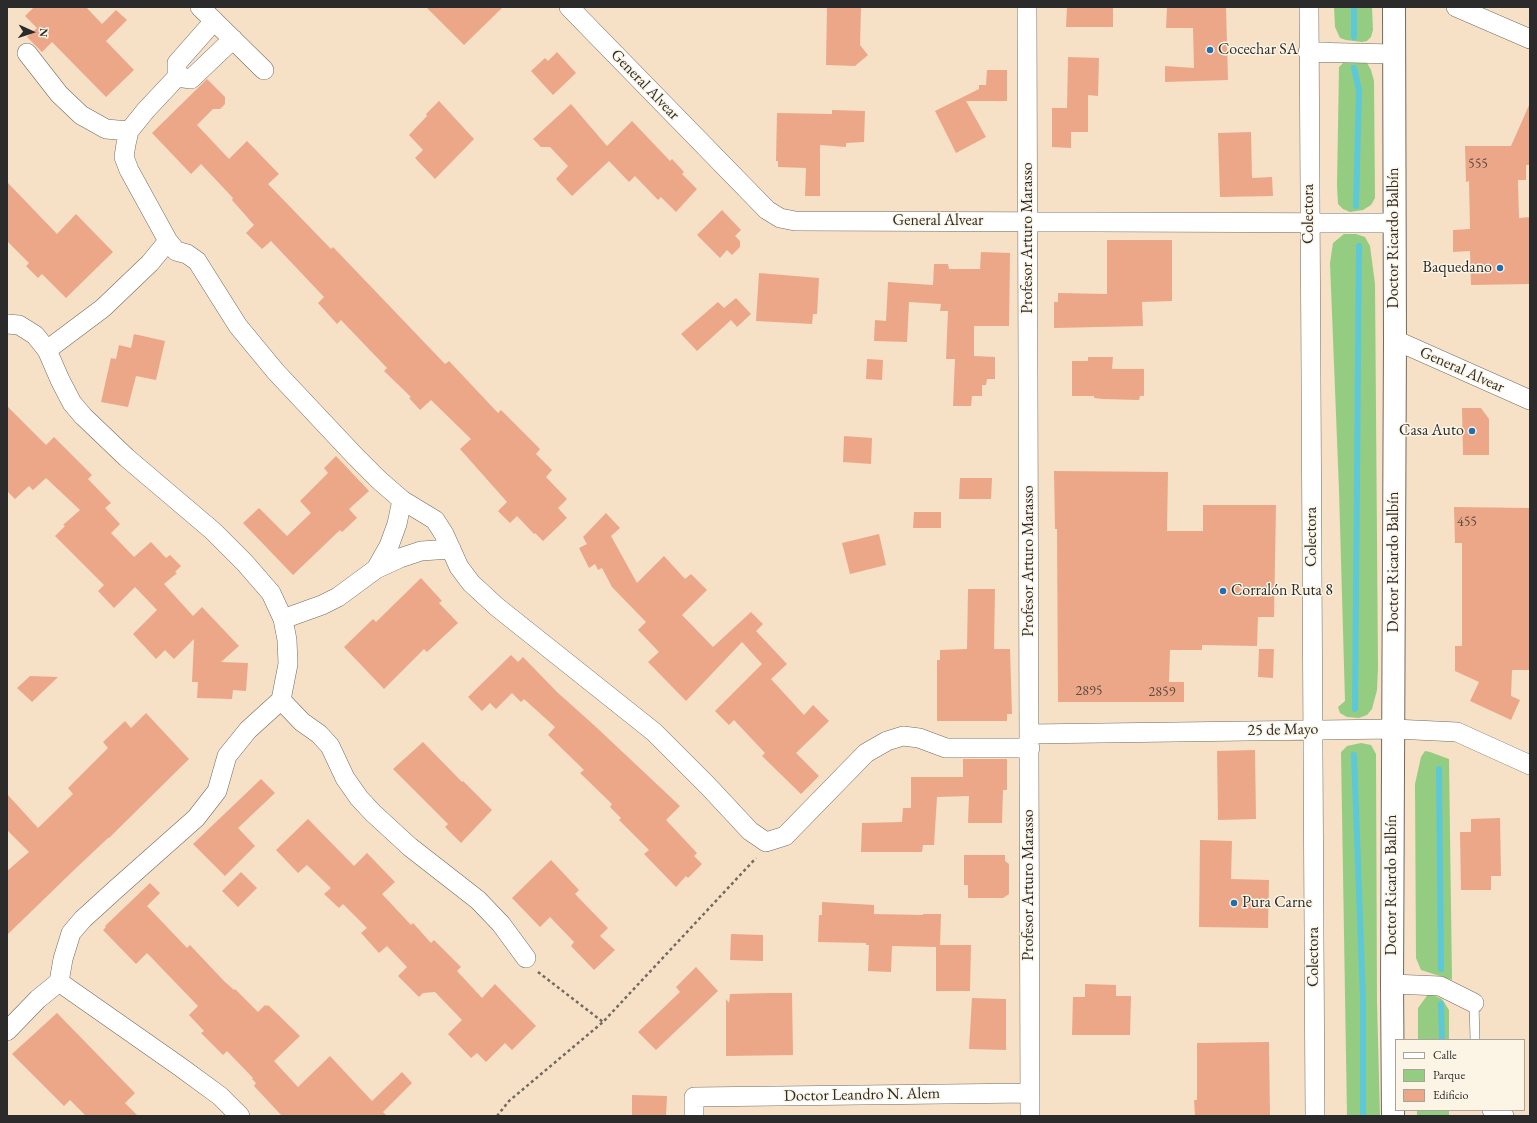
<!DOCTYPE html>
<meta charset="utf-8">
<style>
body{margin:0}
#map{position:relative;width:1537px;height:1123px;overflow:hidden;background:#f6e0c6;font-family:"EB Garamond",serif}
canvas{display:block}
.frame{position:absolute;inset:0;border:8px solid #2b2b2b;pointer-events:none}
.legend{position:absolute;left:1395px;top:1039px;width:130px;height:72px;box-sizing:border-box;background:#fcf5e5;border:1px solid #a8a49b;margin:0;padding:5px 7px;list-style:none;font-size:12px;color:#2b2b2b}
.legend li{display:flex;align-items:center;gap:8px;height:20px}
.legend b{width:20px;border:1px solid #a8a49b}
.north{position:absolute;left:12px;top:12px;width:40px;height:40px;-webkit-text-stroke:3px #fcf5e5;paint-order:stroke;rotate:93deg;font-size:11px;font-weight:700;line-height:16px;text-align:center;color:#2b2b2b}
.north::after{content:'';display:block;margin:auto;width:14px;height:18px;background:#2b2b2b;clip-path:polygon(50% 0,100% 100%,50% 72%,0 100%)}
</style>
<div id="map">
<canvas width="1537" height="1123"></canvas>
<div class="frame"></div>
<ul class="legend">
<li><b style="height:5px;background:#fff"></b>Calle</li>
<li><b style="height:11px;background:#94cd81"></b>Parque</li>
<li><b style="height:11px;background:#eca789"></b>Edificio</li>
</ul>
<div class="north">N</div>
</div>
<script>
const g = document.querySelector('canvas').getContext('2d');
g.lineJoin = 'round';
function paint(path, color) {
  g.fillStyle = color;
  g.fill(path, 'evenodd');
}
function shape(rows) {
  const path = new Path2D();
  for (const r of rows) {
    path.moveTo(r[0], r[1]);
    for (let i = 2; i < r.length; i += 2) path.lineTo(r[i], r[i + 1]);
  }
  return path;
}
function stroke(path, color, width, dash) {
  g.strokeStyle = color;
  g.lineWidth = width;
  g.lineCap = dash ? 'butt' : 'round';
  g.setLineDash(dash || []);
  g.stroke(path);
}
function write(font, color, halo, rows, align = 'center') {
  g.font = font + ' "EB Garamond",serif';
  g.lineWidth = 3;
  g.setLineDash([]);
  g.textBaseline = 'middle';
  g.strokeStyle = halo;
  g.fillStyle = color;
  for (const [text, x, y, turn = 0] of rows) {
    g.save();
    g.translate(x, y);
    g.rotate((+turn || 0) * Math.PI / 180);
    g.textAlign = isNaN(turn) ? turn : align;
    if (halo) g.strokeText(text, 0, 0);
    g.fillText(text, 0, 0);
    g.restore();
  }
}
paint(shape([
 [1334,7,1372,7,1373,30,1371,37,1367,41,1362,42,1346,40,1340,38,1335,27],
 [1361,61,1367,63,1371,70,1374,81,1375,198,1371,205,1363,210,1350,212,1343,209,1338,204,1337,186,1339,67,1344,62],
 [1344,234,1356,234,1365,237,1370,246,1375,284,1378,668,1377,690,1372,709,1367,715,1359,718,1347,717,1340,713,1338,707,1345,701,1339,490,1330,263,1333,243],
 [1361,743,1371,745,1376,754,1377,1002,1380,1116,1347,1116,1341,752,1347,746],
 [1425,751,1430,752,1449,759,1452,980,1421,970,1416,958,1415,784,1421,757],
 [1429,993,1442,999,1449,1010,1449,1040,1418,1040,1418,1008],
 [1417,1110,1449,1110,1449,1116,1417,1116]
]), '#94cd81');
stroke(shape([
 [1354,37,1354,7],
 [1354,68,1359,90,1356,206],
 [1355,709,1359,246],
 [1354,755,1363,999,1363,1116],
 [1439,769,1441,969],
 [1441,1004,1442,1040]
]), '#5dc8d7', 6);
paint(shape([
 [34,7,86,7,102,24,116,10,127,20,106,41,134,70,106,97,52,42,42,52,27,37,37,28,25,16],
 [426,7,503,7,464,45],
 [827,7,861,7,860,45,868,55,855,66,826,65],
 [1067,7,1113,7,1113,27,1066,27],
 [1167,7,1226,7,1228,80,1165,82,1165,66,1194,68,1193,28,1166,28],
 [557,52,576,73,553,95,531,71,545,58,548,61],
 [1068,57,1099,58,1098,96,1088,95,1088,132,1071,132,1071,148,1052,147,1052,108,1067,108],
 [987,70,1007,70,1007,101,966,101,986,137,956,153,935,111,979,89,979,85,986,85],
 [207,79,225,97,225,104,220,109,213,109,197,125,229,159,247,141,279,174,268,184,331,249,333,247,445,364,449,361,498,413,501,410,540,449,536,454,552,470,546,477,567,499,558,508,567,518,543,541,535,533,534,534,517,516,510,523,498,511,507,502,460,449,471,439,431,400,420,410,409,398,411,397,384,371,387,368,341,320,337,324,318,303,324,297,271,241,262,249,246,233,254,225,232,200,233,198,201,164,191,174,152,133],
 [439,101,474,139,435,179,415,158,423,150,409,135,427,116,426,114],
 [1530,103,1530,165,1526,165,1526,180,1518,180,1519,218,1530,217,1529,284,1471,285,1470,251,1453,252,1453,230,1470,229,1469,181,1466,182,1465,146,1511,146],
 [571,104,607,146,632,121,670,161,672,159,684,172,682,174,697,189,676,212,661,197,658,200,635,176,629,182,609,161,572,196,556,179,568,166,550,147,541,147,533,139],
 [832,110,865,111,864,142,846,143,846,147,820,145,820,196,805,196,806,168,778,167,778,161,776,161,777,113,832,114],
 [1251,132,1252,178,1272,177,1273,196,1220,197,1218,133],
 [7,182,57,234,76,214,113,252,66,298,42,274,38,278,26,266,29,263,7,241],
 [722,210,741,230,735,236,740,241,740,247,732,255,727,250,720,258,697,235],
 [1107,240,1172,240,1172,301,1142,302,1143,326,1054,328,1054,302,1058,302,1058,293,1107,294],
 [981,252,1010,253,1009,326,974,326,974,356,995,357,995,379,987,379,986,385,982,385,982,396,972,396,971,406,953,406,955,359,946,359,948,311,940,311,941,304,909,302,907,342,874,341,875,320,886,321,888,282,933,285,934,264,948,264,949,269,980,269],
 [759,273,819,278,817,314,813,314,812,324,756,321],
 [736,298,751,314,737,327,731,320,697,351,681,334,718,302,724,308],
 [134,334,165,341,156,380,136,376,128,407,101,402,111,358,116,359,119,345,131,348],
 [1088,357,1113,357,1112,369,1144,369,1144,396,1140,396,1139,400,1103,399,1094,398,1094,396,1072,396,1072,361,1088,361],
 [867,359,883,360,882,380,866,379],
 [7,406,46,445,54,437,92,475,88,479,111,503,105,508,120,524,111,533,134,557,151,542,166,558,170,555,181,566,175,572,177,573,164,584,193,616,202,607,239,646,221,662,248,663,246,691,233,690,232,699,197,698,198,682,192,682,194,639,174,659,165,650,156,659,133,634,157,610,135,587,114,608,98,591,104,585,55,536,65,526,63,525,80,510,46,478,33,490,29,486,15,499,7,491],
 [1462,408,1481,408,1489,419,1489,455,1463,455],
 [844,436,872,438,871,464,843,462],
 [336,456,369,491,349,509,357,518,342,532,340,530,293,575,243,523,259,508,287,536,311,513,300,501,328,473,324,468],
 [1054,471,1168,472,1167,531,1203,531,1203,505,1276,505,1274,617,1258,617,1257,646,1202,645,1202,650,1170,650,1169,682,1184,682,1184,702,1058,702,1057,529,1055,529],
 [960,478,992,478,991,499,959,499],
 [1454,507,1530,508,1530,670,1512,670,1511,696,1520,700,1511,720,1470,701,1479,682,1455,671,1455,646,1462,646,1462,543,1455,543],
 [914,512,941,512,941,528,913,528],
 [606,513,620,528,611,536,637,583,664,556,685,579,691,574,707,590,682,615,713,647,751,612,763,624,756,631,787,664,771,679,804,715,813,705,829,721,796,753,819,776,801,794,762,756,765,753,734,720,729,725,715,711,762,664,742,642,686,701,648,662,659,652,638,630,646,622,612,587,602,568,598,570,595,564,589,568,579,548,587,544,583,537],
 [879,534,886,565,850,574,842,543],
 [421,578,442,601,439,603,458,623,427,652,424,649,384,689,344,647,373,619,376,622],
 [968,589,995,589,994,649,1010,649,1012,714,1007,714,1007,721,937,721,937,660,940,660,940,650,967,649],
 [1259,649,1274,649,1273,678,1258,677],
 [511,655,518,662,523,657,557,692,596,727,680,806,666,820,697,853,694,856,702,864,688,878,686,876,676,887,644,854,649,850,619,820,621,818,610,807,612,804,580,773,584,770,548,735,555,727,524,699,521,702,512,693,496,709,490,703,482,711,468,697],
 [30,676,58,677,32,702,17,688],
 [146,713,189,759,109,838,108,838,73,871,7,935,7,871,29,852,7,830,7,794,38,828,73,794,68,788,108,748,103,742,125,721,131,728],
 [423,742,462,782,463,781,492,810,461,843,445,827,448,824,393,769],
 [1255,750,1256,819,1218,820,1217,751],
 [963,759,1007,759,1007,790,1003,790,1002,823,968,823,969,796,937,797,934,845,923,845,922,852,861,852,862,823,902,822,903,808,911,808,911,777,963,777],
 [261,779,275,793,238,828,255,846,225,876,193,844],
 [1500,818,1501,876,1491,876,1491,890,1461,890,1460,832,1471,832,1471,819],
 [308,819,354,866,367,853,395,882,382,894,411,925,413,923,431,943,434,940,461,967,457,971,482,998,495,984,536,1026,512,1050,505,1043,486,1062,477,1053,471,1058,448,1034,462,1020,435,992,423,993,419,997,398,976,407,967,387,946,379,953,361,933,367,928,343,904,339,908,324,894,331,888,307,865,298,873,276,850],
 [1200,840,1232,841,1231,879,1269,880,1268,928,1199,927],
 [964,855,1005,855,1005,861,1009,864,1009,894,1003,898,968,898,968,885,964,885],
 [551,860,579,890,575,894,608,928,600,936,615,950,594,970,571,946,574,942,550,917,540,927,512,898],
 [241,872,257,888,238,907,222,891],
 [150,883,160,893,147,906,187,948,190,945,224,981,234,990,235,989,258,1012,265,1005,267,1006,268,1005,300,1036,274,1061,298,1087,330,1056,372,1101,402,1072,412,1083,383,1112,387,1116,282,1116,254,1086,256,1083,252,1079,253,1078,227,1051,223,1055,201,1033,204,1031,189,1015,198,1006,147,953,136,964,103,930,106,927,105,926],
 [822,902,874,905,874,914,923,915,923,914,941,914,940,945,971,945,970,991,936,991,936,947,892,946,891,972,868,971,869,945,866,945,866,943,818,942,819,915,822,915],
 [731,934,763,935,763,961,730,960],
 [696,967,718,991,656,1050,638,1032,680,992,676,987],
 [1085,984,1116,985,1116,996,1131,996,1130,1035,1072,1035,1073,997,1085,997],
 [769,993,792,993,793,1055,726,1056,726,999,729,1003,730,994],
 [972,998,1006,999,1006,1050,969,1049],
 [57,1013,135,1093,125,1103,138,1116,86,1116,70,1100,64,1106,12,1054],
 [1269,1042,1270,1116,1195,1116,1194,1100,1197,1100,1197,1043],
 [632,1095,667,1096,666,1116,632,1116]
]), '#eca789');
const lane = shape([
 [1474,1003,1475,1040]
]);
const street = shape([
 [200,7,264,70],
 [569,7,767,210,780,218,795,221,1394,223],
 [1027,7,1030,1116],
 [1309,7,1315,1116],
 [1456,7,1530,39],
 [214,21,177,63,177,77,146,110,129,131,126,144,124,157,129,170,168,241,176,251,187,254,197,261,238,326,276,372,355,456,379,480,402,500,435,520,444,534,459,567,471,583,497,607,654,732,708,786,750,831,766,842,785,836,866,753,887,741,903,736,919,738,946,748,1030,748],
 [1308,52,1394,54],
 [27,53,59,94,81,115,106,129,129,131],
 [177,77,191,79,233,39],
 [7,324,19,325,35,335,47,350,60,380,72,403,83,416,127,458,213,531,245,563,271,593,283,619,287,640,288,664,281,700,302,722,319,734,330,746,345,778,359,798,373,813,410,847,478,900,501,924,526,958],
 [1395,340,1530,400],
 [47,350,103,308,150,263,168,241],
 [376,569,389,546,397,524,402,500],
 [283,619,322,605,338,597,376,569,400,558,421,551,451,549],
 [1030,734,1394,729,1457,732,1530,765],
 [59,982,179,1066,220,1096,240,1116],
 [1392,984,1440,986,1474,1003],
 [7,1031,38,999,59,982,63,959,71,933,83,919,116,889,196,818,217,791,227,756,248,730,281,700],
 [1492,1110,1504,1116],
 [694,1116,694,1097,1029,1093]
]);
const primary = shape([
 [1393,1116,1392,984,1395,340,1394,7]
]);
stroke(lane, '#726a61', 10);
stroke(street, '#726a61', 20);
stroke(primary, '#726a61', 24);
stroke(shape([
 [538,972,603,1022],
 [497,1116,509,1101,603,1022,756,858]
]), '#726a61', 2.5, [3, 3]);
stroke(lane, '#fff', 9);
stroke(street, '#fff', 19);
stroke(primary, '#fff', 22);
for (const [x, y, r, color] of [
 [1210,50,4,"#1f6fb2"],
 [1500,268,4,"#1f6fb2"],
 [1472,431,4,"#1f6fb2"],
 [1223,591,4,"#1f6fb2"],
 [1234,903,4,"#1f6fb2"]
]) {
  const dot = new Path2D();
  dot.arc(x, y, r, 0, 2 * Math.PI);
  g.fillStyle = color;
  g.fill(dot);
  stroke(dot, '#fcf5e5', 1.5);
}
write('14px', '#5b4a42', null, [
 ["555",1478,164],
 ["455",1467,522],
 ["2895",1089,691],
 ["2859",1162,692]
]);
write('16px', '#2b2b2b', '#fcf5e5', [
 ["Cocechar SA",1218,50],
 ["Baquedano",1492,268,"right"],
 ["Casa Auto",1464,431,"right"],
 ["Corralón Ruta 8",1231,591],
 ["Pura Carne",1242,903]
], 'left');
write('16px', '#2b2b2b', '#fcf5e5', [
 ["General Alvear",645,85,46],
 ["Colectora",1309,214,-90],
 ["General Alvear",938,221],
 ["Profesor Arturo Marasso",1028,238,-90],
 ["Doctor Ricardo Balbín",1394,238,-90],
 ["General Alvear",1462,370,24],
 ["Colectora",1312,537,-90],
 ["Profesor Arturo Marasso",1029,561,-90],
 ["Doctor Ricardo Balbín",1394,562,-90],
 ["25 de Mayo",1283,730,-1],
 ["Profesor Arturo Marasso",1029,885,-90],
 ["Doctor Ricardo Balbín",1392,885,-90],
 ["Colectora",1314,957,-90],
 ["Doctor Leandro N. Alem",862,1095,-1]
]);
</script>
